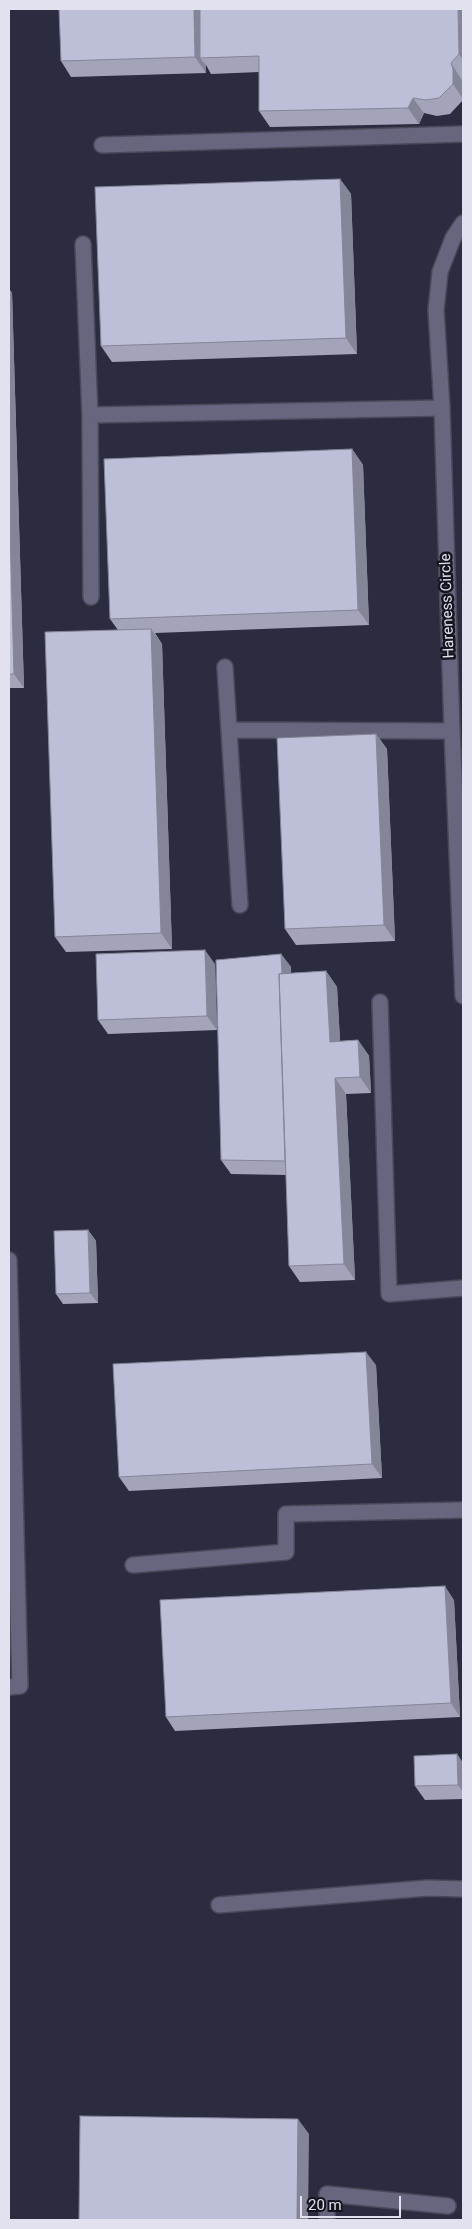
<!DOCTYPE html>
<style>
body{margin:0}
#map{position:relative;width:472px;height:2229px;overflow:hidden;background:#2c2c40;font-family:Roboto,sans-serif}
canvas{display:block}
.frame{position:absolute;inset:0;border:10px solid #e1e1ef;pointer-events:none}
.scale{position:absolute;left:300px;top:2196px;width:101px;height:22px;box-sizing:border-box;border:2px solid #e1e1ef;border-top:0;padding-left:6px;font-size:15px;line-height:18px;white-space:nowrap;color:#e1e1ef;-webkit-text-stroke:4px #15151f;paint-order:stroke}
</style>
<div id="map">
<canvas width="472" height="2229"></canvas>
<div class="frame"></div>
<div class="scale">20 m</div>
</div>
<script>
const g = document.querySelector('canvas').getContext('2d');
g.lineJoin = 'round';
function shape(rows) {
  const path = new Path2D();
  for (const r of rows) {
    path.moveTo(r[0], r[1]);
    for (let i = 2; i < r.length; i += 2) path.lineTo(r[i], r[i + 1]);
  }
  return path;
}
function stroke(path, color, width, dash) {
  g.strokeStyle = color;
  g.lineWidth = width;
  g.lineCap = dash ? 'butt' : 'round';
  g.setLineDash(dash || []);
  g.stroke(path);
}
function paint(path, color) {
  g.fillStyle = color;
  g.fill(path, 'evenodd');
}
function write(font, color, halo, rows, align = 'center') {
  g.font = font + ' Roboto,sans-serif';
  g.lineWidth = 5;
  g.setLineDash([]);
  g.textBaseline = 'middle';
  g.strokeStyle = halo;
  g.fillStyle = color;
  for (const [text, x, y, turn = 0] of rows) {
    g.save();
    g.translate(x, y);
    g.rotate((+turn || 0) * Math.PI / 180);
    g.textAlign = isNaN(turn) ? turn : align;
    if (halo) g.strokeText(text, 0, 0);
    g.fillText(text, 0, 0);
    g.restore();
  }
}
const lane = shape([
 [102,145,463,134],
 [83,244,90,415],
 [91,597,90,415,442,408],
 [225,667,240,905],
 [229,730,452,731],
 [380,1002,389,1294,463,1288],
 [9,1260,20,1686,9,1687],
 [133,1565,286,1552,286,1514,463,1510],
 [219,1905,428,1888,463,1889],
 [327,2220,327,2194,448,2206]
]);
const street = shape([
 [463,223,453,238,440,272,436,310,442,408,452,731,463,996]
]);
stroke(lane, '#49495a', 18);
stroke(street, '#49495a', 18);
stroke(lane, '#66677e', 15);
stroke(street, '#66677e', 15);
paint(shape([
 [463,9,463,77,462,79,463,82,463,100,450,114,437,116,424,113,419,124,270,127,259,111,259,72,211,74,206,65,206,73,71,77,61,61],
 [340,179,351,194,357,354,112,362,101,346],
 [9,289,12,293,24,688,9,688],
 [352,449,363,465,369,625,155,633,162,644,172,949,66,952,55,937,118,630,110,619],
 [376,734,387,749,395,941,296,945,285,929],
 [281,954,291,967,291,973,326,971,337,987,340,1041,358,1040,369,1056,371,1093,346,1094,355,1280,300,1282,289,1266,286,1175,231,1174,221,1160],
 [215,964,217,1030,108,1034,98,1020],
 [88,1230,96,1241,98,1303,63,1304,56,1294],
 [376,1365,382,1478,129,1491,119,1477],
 [454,1600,460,1717,175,1731,166,1717],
 [457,1754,463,1763,463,1799,425,1800,415,1786]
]), '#a3a3ba');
paint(shape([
 [194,9,204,9,200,58,206,65,206,73,195,57],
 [458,9,463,9,463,60,459,54],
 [451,63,463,82,463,99,453,84],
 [413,98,424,113,419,124,408,108],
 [340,179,351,194,357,354,346,338],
 [9,289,12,293,24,688,14,674,9,493],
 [352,449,363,465,369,625,358,610],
 [151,629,162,644,172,949,161,933],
 [376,734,387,749,395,941,384,925],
 [205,950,215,964,217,1030,207,1016],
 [281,954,291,967,295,1175,285,1161],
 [326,971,337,987,341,1057,330,1042],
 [358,1040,369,1056,371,1093,360,1077],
 [335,1078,346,1094,355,1280,344,1264],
 [88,1230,96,1241,98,1303,90,1293],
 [366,1352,376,1365,382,1478,372,1464],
 [445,1586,454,1600,460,1717,451,1703],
 [457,1754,463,1763,463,1792,458,1785],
 [298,2119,309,2134,308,2220,297,2220]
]), '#848597');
const building = shape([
 [59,9,194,9,195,57,61,61,59,9],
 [200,9,458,9,459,54,451,63,453,69,453,84,439,98,426,100,413,98,408,108,259,111,259,56,200,58,200,9],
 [340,179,346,338,101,346,95,187,340,179],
 [352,449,358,610,110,619,104,459,352,449],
 [9,493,14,674,9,674,9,493],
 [151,629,161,933,55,937,45,632,151,629],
 [376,734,384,925,285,929,277,738,376,734],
 [205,950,207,1016,98,1020,96,954,205,950],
 [281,954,282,973,279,974,285,1161,221,1160,216,960,281,954],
 [326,971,330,1042,358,1040,360,1077,335,1078,344,1264,289,1266,279,974,326,971],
 [88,1230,90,1293,56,1294,54,1231,88,1230],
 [366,1352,372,1464,119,1477,113,1364,366,1352],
 [445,1586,451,1703,166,1717,160,1600,445,1586],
 [457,1754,458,1785,415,1786,414,1756,457,1754],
 [80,2116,298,2119,297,2220,79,2220,80,2116]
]);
paint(building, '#bdbed8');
stroke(building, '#848597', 1);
write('15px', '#e1e1ef', '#15151f', [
 ["Hareness Circle",448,606,-92]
]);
</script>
